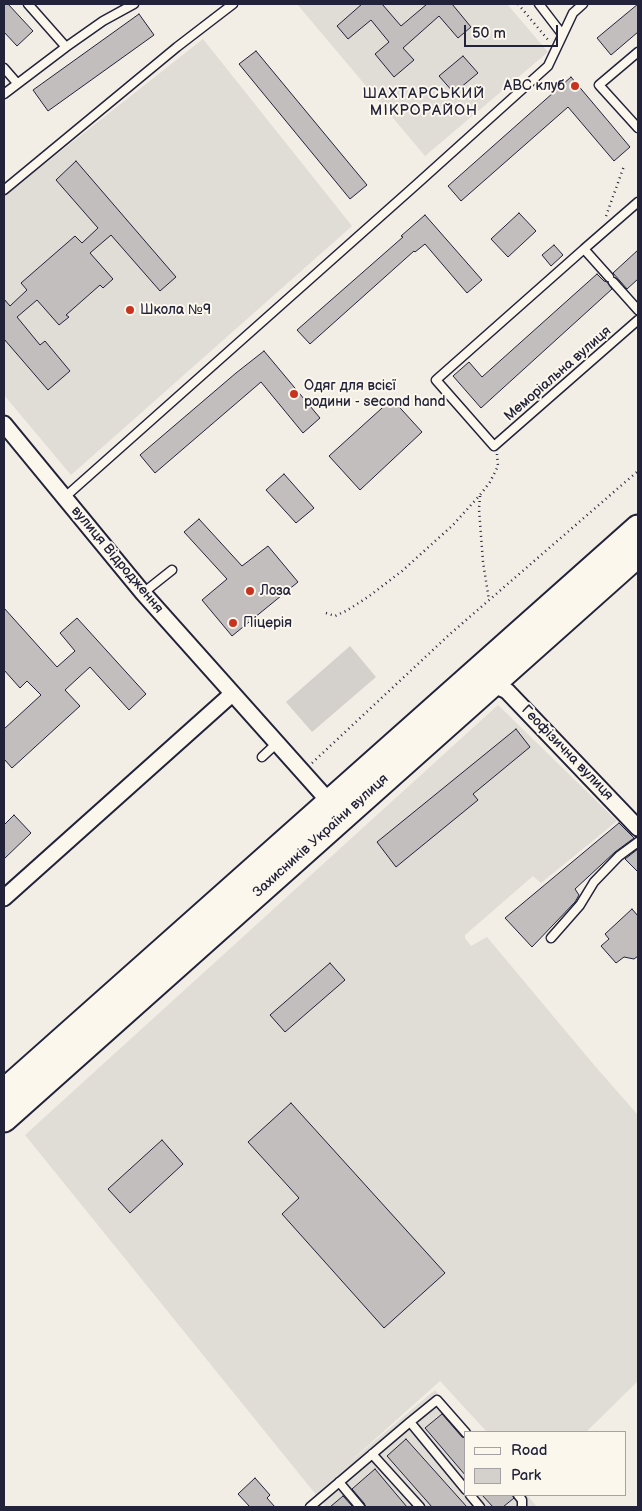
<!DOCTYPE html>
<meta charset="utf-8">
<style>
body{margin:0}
#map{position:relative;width:642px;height:1511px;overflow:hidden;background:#f2eee5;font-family:"Balsamiq Sans",sans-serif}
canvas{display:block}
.frame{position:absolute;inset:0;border:5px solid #22223b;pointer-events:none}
.legend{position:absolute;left:464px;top:1431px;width:162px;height:65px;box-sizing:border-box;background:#fbf7ec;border:1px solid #a4a2a5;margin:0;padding:6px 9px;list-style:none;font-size:15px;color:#22223b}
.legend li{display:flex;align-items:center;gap:10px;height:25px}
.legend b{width:25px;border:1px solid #a4a2a5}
.scale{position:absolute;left:464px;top:25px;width:94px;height:22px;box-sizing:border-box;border:2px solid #22223b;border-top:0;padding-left:6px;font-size:15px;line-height:18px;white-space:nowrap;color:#22223b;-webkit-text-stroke:4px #fbf7ec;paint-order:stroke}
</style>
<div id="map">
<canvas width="642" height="1511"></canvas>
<div class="frame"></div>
<ul class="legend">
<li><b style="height:6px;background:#fbf7ec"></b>Road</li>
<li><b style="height:14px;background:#d4d1cc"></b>Park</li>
</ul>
<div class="scale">50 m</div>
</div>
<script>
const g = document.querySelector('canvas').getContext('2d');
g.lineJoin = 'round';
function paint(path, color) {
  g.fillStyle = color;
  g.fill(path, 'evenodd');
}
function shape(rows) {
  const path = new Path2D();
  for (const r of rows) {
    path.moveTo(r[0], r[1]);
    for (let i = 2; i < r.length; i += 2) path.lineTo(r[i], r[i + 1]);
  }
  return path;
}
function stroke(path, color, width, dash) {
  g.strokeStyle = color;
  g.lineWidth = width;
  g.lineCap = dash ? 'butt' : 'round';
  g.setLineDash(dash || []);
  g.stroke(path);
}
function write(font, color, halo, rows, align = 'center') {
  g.font = font + ' "Balsamiq Sans",sans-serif';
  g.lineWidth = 4;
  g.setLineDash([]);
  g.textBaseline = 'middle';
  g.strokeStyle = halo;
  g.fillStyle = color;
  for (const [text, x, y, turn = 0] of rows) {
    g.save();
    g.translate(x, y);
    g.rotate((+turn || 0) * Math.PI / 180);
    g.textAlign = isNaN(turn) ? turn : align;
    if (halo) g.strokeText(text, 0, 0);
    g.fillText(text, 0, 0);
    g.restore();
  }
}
paint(shape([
 [297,4,507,4,548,52,425,156],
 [203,39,352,226,71,475,4,395,4,196],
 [498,705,617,821,541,883,533,876,465,935,465,938,471,946,487,937,594,1065,638,1115,638,1381,586,1432,487,1432,440,1381,345,1466,435,1390,472,1432,466,1432,466,1495,527,1495,537,1507,326,1507,25,1135]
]), '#e0dcd6');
paint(shape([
 [350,646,376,677,312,732,286,702]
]), '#d4d1cc');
const building = shape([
 [4,4,8,4,33,31,17,46,4,32,4,4],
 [362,4,382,4,401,26,427,4,452,4,471,27,458,38,439,16,403,48,414,60,394,77,375,54,389,42,371,20,348,39,337,26,362,4],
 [638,4,638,32,611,55,597,38,638,4],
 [139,14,154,35,48,111,33,90,139,14],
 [256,51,367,185,350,199,239,64,256,51],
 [463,56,478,73,454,93,439,76,463,56],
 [571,77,630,147,614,161,568,107,461,201,448,186,571,77],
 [76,161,176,277,160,291,111,235,90,253,113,279,103,288,100,285,66,315,69,317,59,325,37,300,17,317,40,345,45,341,70,371,48,390,4,339,4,299,10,306,27,290,21,283,52,256,75,236,82,243,98,228,56,180,76,161],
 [519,213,536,231,508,257,491,239,519,213],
 [425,215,482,280,467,293,425,244,415,252,414,251,310,344,297,330,403,237,401,236,425,215],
 [554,245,563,255,551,266,542,255,554,245],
 [638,250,638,279,627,289,613,273,638,250],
 [597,274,604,281,607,282,612,289,481,408,453,376,469,362,482,377,597,274],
 [264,351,320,418,303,433,261,382,155,473,140,455,236,373,264,351],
 [392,399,422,432,360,490,329,456,392,399],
 [284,474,314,508,296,523,266,490,284,474],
 [199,519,242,566,268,546,298,582,232,636,202,600,227,579,184,532,199,519],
 [4,608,57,667,75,651,60,633,77,618,146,694,129,710,90,667,65,690,80,706,12,768,4,759,4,729,41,695,27,681,20,688,4,670,4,608],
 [516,729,530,747,473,794,478,800,396,867,377,842,516,729],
 [14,815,31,833,4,859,4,825,14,815],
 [619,823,634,838,615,852,575,889,579,895,575,902,532,947,505,918,619,823],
 [638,849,638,872,625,859,638,849],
 [632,909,638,916,638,956,634,959,624,957,616,963,601,946,609,939,605,934,632,909],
 [330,963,345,980,285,1032,270,1015,330,963],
 [291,1103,445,1273,384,1328,282,1214,299,1198,248,1142,291,1103],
 [162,1140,183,1164,130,1213,108,1189,162,1140],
 [442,1414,462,1437,466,1438,466,1476,425,1428,442,1414],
 [406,1439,467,1507,432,1507,387,1456,406,1439],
 [375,1469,407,1507,366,1507,364,1503,352,1489,375,1469],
 [255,1478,270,1495,267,1498,275,1507,250,1507,238,1494,255,1478],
 [482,1495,512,1495,514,1498,503,1507,493,1507,482,1495],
 [343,1496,353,1507,330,1507,343,1496]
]);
paint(building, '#c2bebe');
stroke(building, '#22223b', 1);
const service = shape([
 [28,4,66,47],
 [539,4,562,34],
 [638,52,599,85,638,128],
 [4,68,17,83],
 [4,94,66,47,103,21,134,4],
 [4,190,177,47,233,4],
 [584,249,436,380,494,446,638,320],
 [609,277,584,249,638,202],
 [613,282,638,310],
 [65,497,417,184,548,66,573,13,583,4],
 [143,593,172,570],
 [262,757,277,743],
 [551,938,580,905,594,882,619,856,638,842],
 [410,1422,437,1400,466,1433],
 [372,1454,420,1507],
 [339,1482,360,1507],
 [470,1495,480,1507],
 [518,1495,522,1500,522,1507],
 [310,1507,410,1422,466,1490]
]);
const minor = shape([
 [4,424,143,593,334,807],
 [492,684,507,691,638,828],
 [4,898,232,694]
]);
const trunk = shape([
 [4,1092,638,528],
 [4,1119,638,554]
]);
stroke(service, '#22223b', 11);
stroke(minor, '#22223b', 19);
stroke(trunk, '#22223b', 29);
stroke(shape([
 [518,4,549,41],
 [606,216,624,166],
 [480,496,479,509,483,562,489,600],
 [326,613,335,616,346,611,368,597,402,571,453,525,480,495,490,482,498,466,497,454],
 [312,763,450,634,638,471]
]), '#22223b', 2.5, [1, 4]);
stroke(service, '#fbf7ec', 8);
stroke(minor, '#fbf7ec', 15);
stroke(trunk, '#fbf7ec', 25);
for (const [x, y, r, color] of [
 [575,86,5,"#c8321e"],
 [130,310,5,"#c8321e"],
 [294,394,5,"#c8321e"],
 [250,591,5,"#c8321e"],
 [233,623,5,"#c8321e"]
]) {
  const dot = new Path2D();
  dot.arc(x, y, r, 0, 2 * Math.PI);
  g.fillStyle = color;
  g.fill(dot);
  stroke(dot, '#fbf7ec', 2);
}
write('14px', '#22223b', '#fbf7ec', [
 ["ABC клуб",565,86,"right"],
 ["Школа №9",140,310],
 ["Одяг для всієї",304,386],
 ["родини - second hand",304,402],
 ["Лоза",260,591],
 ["Піцерія",243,623]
], 'left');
write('14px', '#22223b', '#fbf7ec', [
 ["Меморіальна вулиця",558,374,-41],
 ["вулиця Відродження",117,560,50],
 ["Геофізична вулиця",567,753,46],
 ["Захисників України вулиця",321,836,-42]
]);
g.letterSpacing = '1px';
write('15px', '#22223b', '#fbf7ec', [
 ["ШАХТАРСЬКИЙ",424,94],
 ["МІКРОРАЙОН",424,111]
]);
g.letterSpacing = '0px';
</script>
